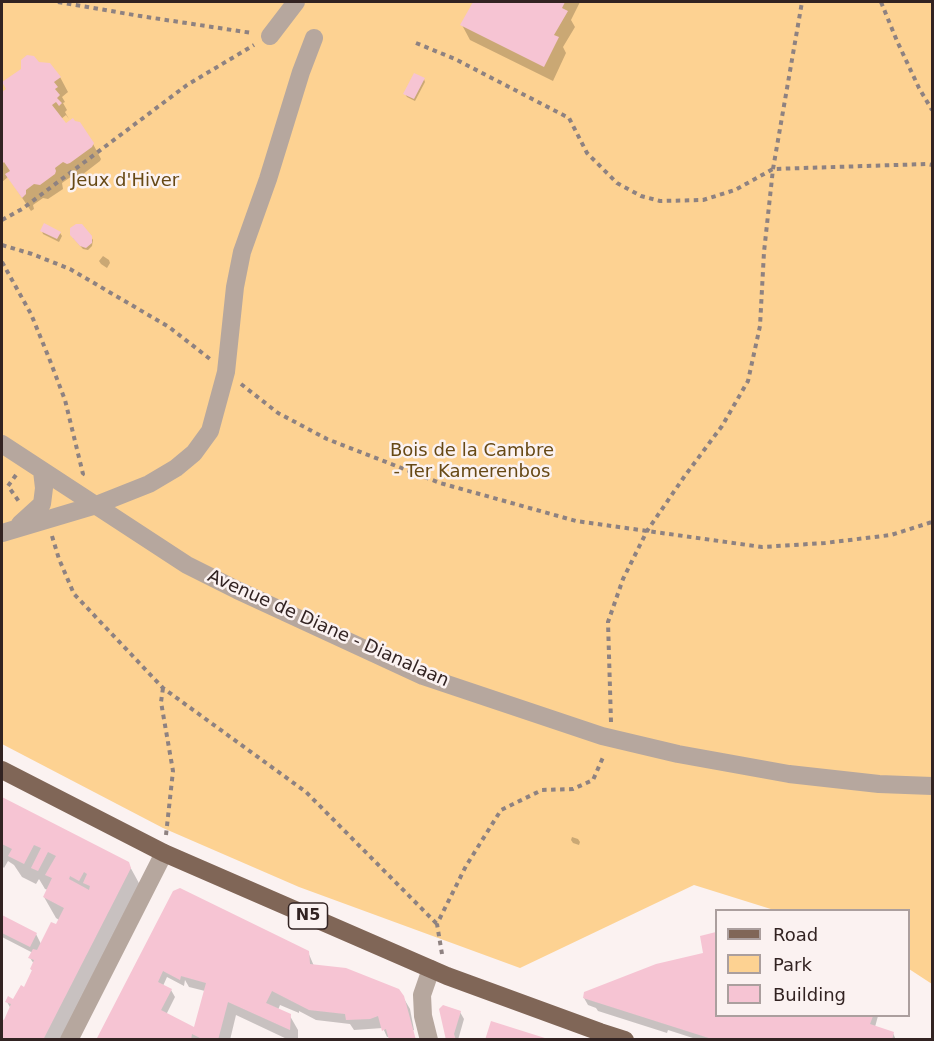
<!DOCTYPE html>
<style>
body{margin:0}
#map{position:relative;width:934px;height:1041px;overflow:hidden;background:#fbf2f1;font-family:"DejaVu Sans",sans-serif}
canvas{display:block}
.frame{position:absolute;inset:0;border:3px solid #322322;pointer-events:none}
.legend{position:absolute;left:715px;top:909px;width:195px;height:108px;box-sizing:border-box;background:#fbf2f1;border:2px solid #ab9f9e;margin:0;padding:8px 10px;list-style:none;font-size:18px;color:#322322}
.legend li{display:flex;align-items:center;gap:12px;height:30px}
.legend b{width:30px;border:2px solid #ab9f9e}
</style>
<div id="map">
<canvas width="934" height="1041"></canvas>
<div class="frame"></div>
<ul class="legend">
<li><b style="height:8px;background:#806657"></b>Road</li>
<li><b style="height:16px;background:#fdd292"></b>Park</li>
<li><b style="height:16px;background:#f6c4d3"></b>Building</li>
</ul>
</div>
<script>
const g = document.querySelector('canvas').getContext('2d');
g.lineJoin = 'round';
function paint(path, color) {
  g.fillStyle = color;
  g.fill(path, 'evenodd');
}
function shape(rows) {
  const path = new Path2D();
  for (const r of rows) {
    path.moveTo(r[0], r[1]);
    for (let i = 2; i < r.length; i += 2) path.lineTo(r[i], r[i + 1]);
  }
  return path;
}
function stroke(path, color, width, dash) {
  g.strokeStyle = color;
  g.lineWidth = width;
  g.lineCap = dash ? 'butt' : 'round';
  g.setLineDash(dash || []);
  g.stroke(path);
}
function write(font, color, halo, rows, align = 'center') {
  g.font = font + ' "DejaVu Sans",sans-serif';
  g.lineWidth = 5;
  g.setLineDash([]);
  g.textBaseline = 'middle';
  g.strokeStyle = halo;
  g.fillStyle = color;
  for (const [text, x, y, turn = 0] of rows) {
    g.save();
    g.translate(x, y);
    g.rotate((+turn || 0) * Math.PI / 180);
    g.textAlign = isNaN(turn) ? turn : align;
    if (halo) g.strokeText(text, 0, 0);
    g.fillText(text, 0, 0);
    g.restore();
  }
}
paint(shape([
 [2,2,932,2,932,984,909,969,908,910,774,910,694,885,520,968,299,887,163,828,2,744]
]), '#fdd292');
paint(shape([
 [473,2,580,2,571,20,575,27,563,47,566,53,553,81,470,40,462,25,473,3],
 [38,63,60,77,68,92,62,97,65,102,63,103,67,110,65,112,69,119,66,115,61,119,66,125,93,144,101,159,100,161,78,178,72,176,62,183,63,189,48,199,43,198,33,205,34,209,31,211,8,177,2,182,2,94],
 [424,79,425,82,415,101,407,97,405,94],
 [42,231,60,233,62,236,59,242,43,234],
 [91,237,93,240,92,246,88,250,83,249,73,238],
 [103,256,109,260,110,263,107,268,101,264,99,261],
 [2,798,128,863,140,885,66,1040,2,1040,2,1021,4,1022,11,1009,7,1002,13,1001,24,989,33,972,31,969,34,964,30,958,33,953,2,937,2,917,36,934,41,944,56,926,59,920,56,918,44,897,48,890,45,889,39,879,36,884,22,877,14,865,8,861,4,868,2,866],
 [572,837,578,839,580,842,579,845,573,843,571,840],
 [174,892,308,952,314,966,403,997,410,1009,414,1030,387,1037,383,1028,354,1030,350,1024,316,1020,299,1011,299,1013,280,1005,278,1010,290,1016,298,1030,298,1040,289,1040,236,1015,230,1040,98,1040],
 [167,977,184,986,185,980,189,987,205,991,195,1032,166,1015,175,997,171,990,163,986],
 [716,934,716,1016,878,1016,875,1027,893,1033,896,1040,699,1040,668,1030,667,1033,598,1011,596,1008,588,1005,584,998,705,954,701,937],
 [460,1012,464,1019,458,1040,448,1040]
]), '#0003');
paint(shape([
 [473,2,565,2,562,8,568,11,554,35,559,37,544,67,460,25],
 [27,55,34,56,39,62,50,63,61,77,54,82,58,87,55,89,60,95,57,98,62,103,59,106,56,102,52,105,66,123,73,118,75,121,80,122,94,143,92,147,70,163,67,164,63,162,55,168,56,171,55,174,40,185,34,184,26,190,26,194,22,198,5,174,10,171,4,162,3,163,2,161,2,92,6,89,2,82,21,69,21,60],
 [414,73,425,78,414,99,403,94],
 [44,223,61,232,57,239,40,231],
 [76,224,82,224,92,236,92,243,86,248,80,246,70,235,70,228],
 [2,797,129,862,131,868,43,1040,2,1040,2,1019,4,1020,11,1004,5,1002,8,996,13,999,21,985,24,987,32,970,30,969,34,960,28,958,33,949,37,950,51,922,56,924,64,908,43,897,52,878,45,875,56,856,48,852,38,871,31,868,41,848,34,845,24,864,8,856,12,849,2,844],
 [84,872,87,874,83,883,90,886,89,890,69,879,70,876,79,881],
 [180,888,309,951,310,964,346,968,399,989,404,996,416,1040,389,1040,386,1029,382,1031,378,1016,370,1019,346,1020,345,1014,309,1010,272,991,266,1003,291,1014,290,1030,228,1002,218,1040,204,1040,192,1034,191,1040,96,1040,173,891],
 [163,971,180,980,181,976,206,983,194,1027,161,1010,172,989,158,982],
 [2,915,37,933,30,947,2,933],
 [716,932,716,1016,873,1016,870,1024,894,1032,892,1040,715,1040,583,998,584,992,656,964,703,953,700,936],
 [443,1005,461,1011,454,1034,456,1040,446,1040,439,1009],
 [491,1021,548,1039,548,1040,485,1040]
]), '#f6c4d3');
stroke(shape([
 [58,2,140,16,252,33],
 [881,2,897,41,919,88,932,110],
 [416,43,455,59,569,118,587,153,617,183,641,196,660,201,703,200,735,190,773,169,927,164,932,165],
 [2,220,22,209,187,85,254,45],
 [2,245,32,254,70,269,169,327,210,359],
 [2,262,31,314,49,358,65,400,83,474,81,476],
 [241,384,278,413,327,439,440,483,576,521,762,547,825,543,891,535,932,522],
 [16,475,8,486,20,503],
 [52,536,59,559,74,594,163,688,306,792,437,924],
 [163,688,161,702,173,771,166,835],
 [611,722,608,622,623,579,647,531,684,477,722,426,748,381,760,326,764,252,773,169,802,2],
 [442,954,437,924,466,866,501,810,542,790,573,789,593,780,604,755]
]), '#8e8281', 4, [4.5, 4.5]);
stroke(shape([
 [270,36,296,2],
 [2,444,187,565,237,590,423,676,602,736,678,754,789,774,879,784,932,786],
 [20,524,42,504,44,488,42,471],
 [2,533,96,505,149,484,176,468,194,453,210,431,226,372,235,287,242,252,268,179,301,72,314,38],
 [69,1040,164,853],
 [429,1040,423,1016,422,995,431,969]
]), '#b6a79e', 18);
stroke(shape([
 [2,770,164,853,447,976,600,1032,625,1040]
]), '#806657', 18);
for (const [x, y, w] of [
 [308,916,39]
]) {
  const box = new Path2D();
  box.roundRect(x - w / 2, y - 13, w, 26, 4.5);
  g.fillStyle = '#fbf2f1';
  g.fill(box);
  stroke(box, '#322322', 1.5);
}
write('bold 16px', '#322322', null, [
 ["N5",308,916]
]);
write('18px', '#674915', '#fbf2f1', [
 ["Jeux d'Hiver",125,181],
 ["Bois de la Cambre",472,451],
 ["- Ter Kamerenbos",472,472]
]);
write('18px', '#322322', '#fbf2f1', [
 ["Avenue de Diane - Dianalaan",328,629,24]
]);
</script>
